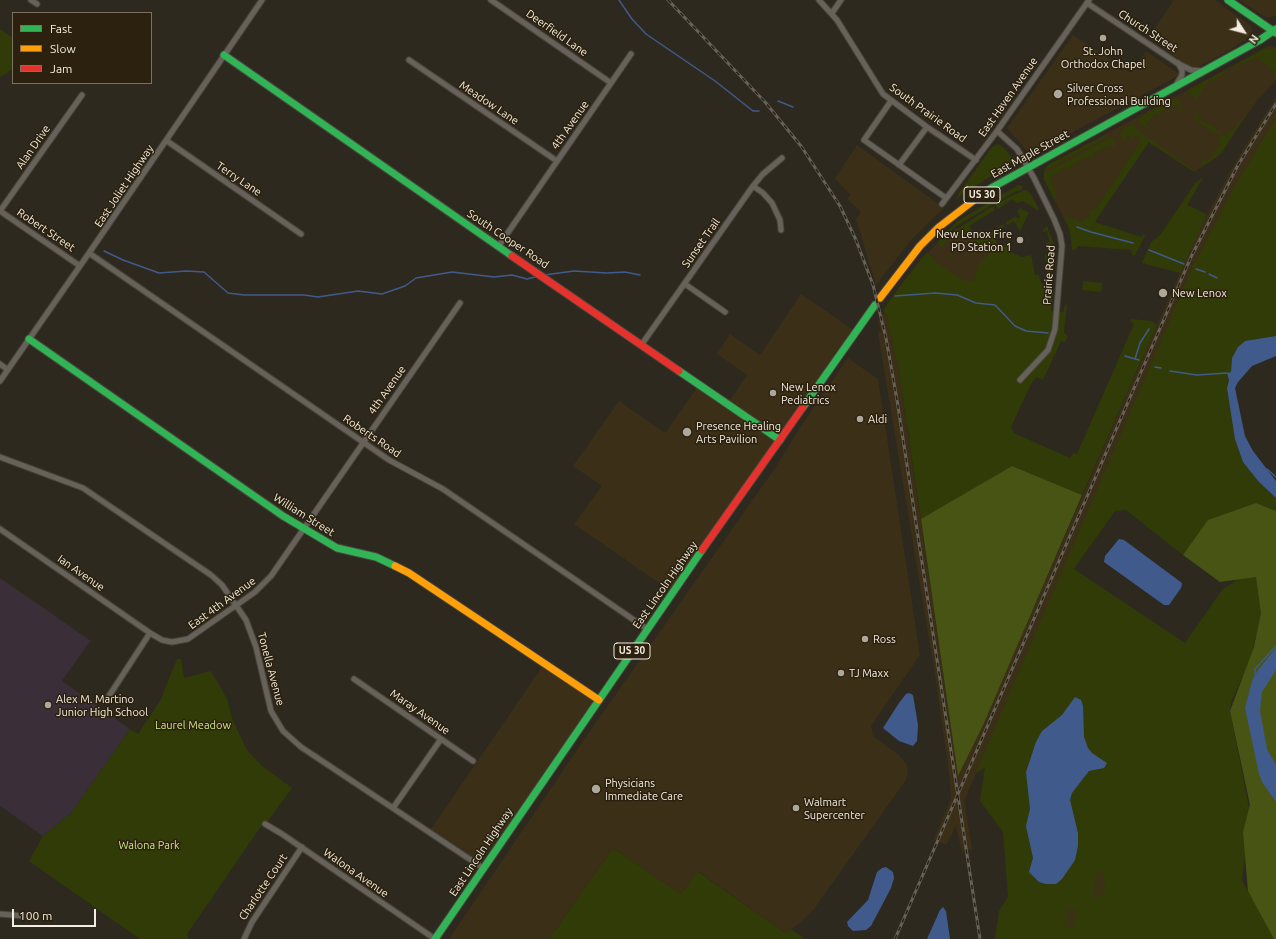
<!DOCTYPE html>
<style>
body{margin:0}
#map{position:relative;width:1276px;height:939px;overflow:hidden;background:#2e291e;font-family:Ubuntu,sans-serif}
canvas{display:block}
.legend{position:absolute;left:12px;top:12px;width:140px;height:72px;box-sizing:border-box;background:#2b210e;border:1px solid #7b7262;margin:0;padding:5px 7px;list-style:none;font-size:12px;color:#f3ece0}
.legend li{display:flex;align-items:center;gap:8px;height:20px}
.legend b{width:20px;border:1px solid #7b7262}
.north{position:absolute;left:1224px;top:12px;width:40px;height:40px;-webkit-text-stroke:3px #2b210e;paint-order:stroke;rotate:126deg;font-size:11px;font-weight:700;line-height:16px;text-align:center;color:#f3ece0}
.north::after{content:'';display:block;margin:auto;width:14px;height:18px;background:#f3ece0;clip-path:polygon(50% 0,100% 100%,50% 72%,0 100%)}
.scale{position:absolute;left:12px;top:909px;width:84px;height:18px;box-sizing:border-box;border:2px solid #f3ece0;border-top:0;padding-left:5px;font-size:12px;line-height:14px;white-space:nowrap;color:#f3ece0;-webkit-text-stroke:3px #2b210e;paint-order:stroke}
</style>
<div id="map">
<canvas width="1276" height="939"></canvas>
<ul class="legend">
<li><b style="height:5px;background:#30b455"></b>Fast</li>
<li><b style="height:5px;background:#ff9f0a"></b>Slow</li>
<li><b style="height:5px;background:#e5322d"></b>Jam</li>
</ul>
<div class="north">N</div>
<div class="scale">100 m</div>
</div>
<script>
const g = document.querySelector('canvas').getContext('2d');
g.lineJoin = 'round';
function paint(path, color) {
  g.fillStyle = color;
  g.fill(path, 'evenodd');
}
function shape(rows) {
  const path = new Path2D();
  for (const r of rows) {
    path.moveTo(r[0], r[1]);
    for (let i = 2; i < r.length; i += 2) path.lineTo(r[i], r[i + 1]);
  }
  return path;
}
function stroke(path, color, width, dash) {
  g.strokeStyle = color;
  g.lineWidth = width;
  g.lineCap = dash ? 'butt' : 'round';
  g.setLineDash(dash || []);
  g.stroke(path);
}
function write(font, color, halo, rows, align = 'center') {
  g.font = font + ' Ubuntu,sans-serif';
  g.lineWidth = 3;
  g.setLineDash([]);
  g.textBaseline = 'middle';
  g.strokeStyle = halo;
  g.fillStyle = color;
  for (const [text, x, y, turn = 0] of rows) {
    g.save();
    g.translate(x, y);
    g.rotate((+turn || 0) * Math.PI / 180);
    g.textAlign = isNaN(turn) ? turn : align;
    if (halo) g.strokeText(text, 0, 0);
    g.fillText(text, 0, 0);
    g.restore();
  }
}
paint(shape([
 [1174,0,1215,0,1251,26,1252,35,1228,51,1198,67,1189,67,1149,37],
 [1239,0,1276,0,1276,16,1267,18],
 [1073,35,1131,73,1146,51,1178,73,1178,76,1041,149,1027,151,1007,128],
 [1269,46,1276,47,1276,80,1256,102,1219,156,1194,172,1143,139,1091,216,1078,223,1067,225,1044,179,1044,171,1048,165],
 [1276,97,1276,128,1195,272,964,801,972,849,962,853,956,826,946,845,934,839,951,799,950,781,937,687,878,333,881,332,878,321,884,313,887,316,899,372,958,775,983,723,1197,234,1236,161],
 [857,145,944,208,911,240,876,285,856,219,861,212,847,199,850,195,835,178],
 [957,228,994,254,972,288,925,256,940,240],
 [801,294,855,331,672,592,574,524,602,486,573,466,619,401,665,433,699,385,729,402,747,375,717,354,730,334,760,355],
 [848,358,878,379,920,655,871,726,873,736,899,755,906,763,908,771,906,780,814,909,800,923,785,933,698,871,681,894,613,848,549,939,449,939,585,738,775,468,803,423],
 [544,664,597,700,481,862,431,829]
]), '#3b2f17');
paint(shape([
 [0,578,91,641,85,648,62,681,130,729,71,813,43,836,0,806]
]), '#3a2e38');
paint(shape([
 [0,29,13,38,13,69,0,77],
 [1265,48,1276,50,1276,77,1273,75,1275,71,1256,57,1236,67,1235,65],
 [1227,69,1228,71,1218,77,1214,82,1210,80,1197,97,1199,101,1190,95,1188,92,1191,89],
 [1176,98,1181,103,1181,111,1178,111,1180,107,1175,103,1172,107,1165,108,1159,115,1155,113,1146,125,1149,128,1148,130,1138,120,1147,113],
 [1248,110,1223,151,1210,162,1201,166,1200,164,1204,159,1208,161,1221,143,1218,140,1221,136,1209,130,1193,117,1197,111,1197,117,1210,126,1212,126,1213,122,1213,128,1216,128,1216,131,1219,131,1220,127,1220,133,1225,136,1227,132,1232,131],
 [1276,118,1276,336,1245,341,1232,358,1231,372,1227,385,1259,482,1276,498,1276,511,1256,503,1209,520,1183,555,1126,510,1115,511,1074,569,1185,643,1222,590,1244,575,1256,577,1264,599,1260,620,1251,658,1231,702,1230,711,1250,813,1242,881,1276,939,995,939,999,911,1008,897,1003,832,980,801,985,767,975,774,1193,267,1235,186],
 [1132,124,1142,133,1193,170,1194,172,1149,142,1095,222,1141,237,1144,234,1145,236,1135,255,1132,255,1131,250,1078,246,1076,250,1072,250,1070,232,1063,213,1067,213,1064,215,1066,217,1068,216,1071,220,1076,218,1079,222,1090,216,1089,211,1096,208,1139,144,1141,139,1135,135,1132,139,1129,135,1126,136,1128,141,1123,139,1120,133,1126,127],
 [1105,135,1111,135,1044,171,1048,165],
 [1112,137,1116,143,1115,147,1113,148,1110,144,1093,154,1093,159,1089,156,1070,166,1071,171,1067,167,1050,177,1056,193,1055,195,1056,198,1054,199,1044,179,1044,173],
 [997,144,1003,147,1010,155,1012,160,1010,164,955,199,992,147],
 [1203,178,1187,205,1207,214,1180,273,1142,263,1151,242,1160,235,1196,182],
 [1018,185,1022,186,1022,190,1016,191,958,225,934,243,958,221],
 [1026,190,1030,193,1039,209,1037,210,1023,201,1016,203,1013,199,998,209,995,205,1015,194],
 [993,206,995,210,969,226,977,240,1003,224,1005,226,992,234,1000,247,1006,244,1010,252,1022,257,1031,255,1035,275,1039,275,1041,283,1049,288,1053,293,1051,311,1063,312,1065,305,1072,304,1067,305,1064,333,1068,336,1065,342,1061,341,1043,380,1036,377,1030,386,1011,427,1014,433,1070,458,1073,453,1077,454,1134,324,1130,321,1131,319,1152,321,1157,325,1082,495,1012,466,921,519,899,372,887,317,883,310,904,281,927,252,935,261,963,280,973,282,979,264,990,253,987,251,983,254,983,248,960,232,958,237,952,237,941,247,937,242],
 [1020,208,1029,213,1020,231,1014,221,1007,225,1006,222,1016,216,1017,219,1020,217,1017,211],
 [1047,226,1054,244,1052,278,1050,278,1048,276,1045,255,1048,253,1046,243,1049,242,1049,240,1047,231,1043,232,1043,230],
 [1083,281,1102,283,1101,292,1082,290],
 [177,659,181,659,184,678,211,671,227,699,233,721,247,750,262,766,292,788,267,822,262,825,244,851,187,934,188,939,140,939,29,861,43,836,71,813,130,729,138,734,160,701],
 [613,848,681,894,697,871,785,933,791,929,805,939,549,939]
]), '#313b08');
paint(shape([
 [1012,466,1082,495,984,723,958,776,921,519],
 [1256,503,1276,511,1276,939,1274,939,1248,891,1243,832,1250,805,1230,711,1254,647,1261,613,1256,577,1220,582,1183,555,1208,520]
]), '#475414');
paint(shape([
 [1100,871,1104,875,1105,890,1096,899,1094,898,1094,885,1097,873],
 [1071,908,1074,908,1077,912,1074,925,1070,928,1065,924,1068,910]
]), '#3a3214');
paint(shape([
 [1276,336,1276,356,1252,366,1238,382,1235,388,1245,436,1253,451,1276,481,1276,498,1259,482,1243,462,1235,439,1227,388,1229,380,1227,373,1231,372,1232,358,1238,347,1245,341],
 [1119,539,1124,540,1182,583,1181,588,1169,605,1164,605,1104,562,1105,556],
 [1276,648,1276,670,1262,692,1260,711,1267,749,1276,765,1276,802,1262,782,1259,774,1245,708,1252,681,1258,670],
 [909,693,913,695,918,725,917,741,913,746,899,741,883,728,899,703,906,694],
 [1075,697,1081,700,1083,706,1084,737,1088,748,1092,753,1107,763,1104,768,1089,771,1072,793,1070,800,1078,833,1078,846,1075,860,1062,879,1056,884,1046,884,1039,882,1029,872,1033,858,1026,826,1030,809,1026,772,1036,742,1042,731,1062,715],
 [886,867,893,872,894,878,891,888,871,926,866,930,853,931,848,926,847,922,868,900,877,872,882,868],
 [943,907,946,911,950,939,927,939,940,910]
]), '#405a8c');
stroke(shape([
 [619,0,632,19,646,34,715,81,753,111,759,111],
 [778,101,793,107],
 [1077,227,1091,232,1133,243],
 [1149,250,1184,264],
 [104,251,123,260,159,273,186,271,204,272,228,293,244,295,304,295,318,297,358,291,382,294,405,286,416,278,452,272,494,277,512,275,527,279,535,277],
 [1196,269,1205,272],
 [1209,274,1217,278],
 [544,275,574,271,607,273,625,272,640,275],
 [895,296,935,293,957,295,976,303,995,305,1015,326,1026,331,1048,333],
 [1125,356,1139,360],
 [1135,359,1140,343,1149,329],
 [1155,367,1161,368],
 [1170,371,1197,375,1227,373],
 [1267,469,1276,477],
 [1255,675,1255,669,1276,646]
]), '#405a8c', 1.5);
const street = shape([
 [31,0,37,4],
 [491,0,611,83],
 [819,0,837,20,883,94,927,127,976,160],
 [1087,3,1177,63,1191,70,1202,71],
 [832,13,841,0],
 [409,60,557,161],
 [1176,85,1182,75,1182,70,1178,63],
 [891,101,864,140,946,198],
 [997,131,1017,149,1034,178,1054,219,1060,234,1062,246,1055,329,1048,350,1020,380],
 [167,141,301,234],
 [899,165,927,127],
 [753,186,763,193,772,203,780,220,781,230],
 [942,204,997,131,1089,0],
 [0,211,82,95],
 [0,211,80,266],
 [498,247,631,54],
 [89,253,389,460,443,489,647,629],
 [685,284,725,312],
 [642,344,753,186,763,174,782,158],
 [0,364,8,370],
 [0,381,89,253,262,0],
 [0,457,83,488,211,575,222,585,246,620,256,647,271,711,283,731,301,747,483,868],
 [0,529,150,633,162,640,172,642,188,639,255,592,271,576,460,303],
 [354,679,473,761],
 [109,696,150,633],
 [393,808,441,739],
 [265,824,282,834,435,939],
 [0,914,24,916],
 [244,939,252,922,302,847]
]);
const fast = shape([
 [1228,0,1276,33],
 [224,55,512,256],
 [978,197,993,187,1260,40,1276,29],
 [29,339,283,516,337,548,376,557,395,566],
 [679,371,780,440],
 [803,407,875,305],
 [435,939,702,550]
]);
const slow = shape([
 [880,298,920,246,939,227,978,197],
 [395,566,409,573,599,700]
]);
const jam = shape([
 [512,256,679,371],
 [702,550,803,407]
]);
stroke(street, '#4a453c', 7);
stroke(fast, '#4a453c', 9);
stroke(slow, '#4a453c', 9);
stroke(jam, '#4a453c', 9);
stroke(street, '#66625a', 5);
stroke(fast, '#30b455', 7);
stroke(slow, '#ff9f0a', 7);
stroke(jam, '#e5322d', 7);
const rail = shape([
 [668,0,765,102,801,146,840,206,856,240,873,285,886,338,897,400,980,939],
 [895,939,1191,257,1238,165,1276,104]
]);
stroke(rail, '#66625a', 3);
stroke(rail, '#2b210e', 1.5, [4.5]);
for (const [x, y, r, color] of [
 [1103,38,4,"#aea89c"],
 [1058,94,5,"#aea89c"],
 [1020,240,4,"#aea89c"],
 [1163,293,5,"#aea89c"],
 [773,393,4,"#aea89c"],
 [860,419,4,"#aea89c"],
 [687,432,5,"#aea89c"],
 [865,639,4,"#aea89c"],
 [841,673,4,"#aea89c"],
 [48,705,4,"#aea89c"],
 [596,789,5,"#aea89c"],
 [796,808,4,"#aea89c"]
]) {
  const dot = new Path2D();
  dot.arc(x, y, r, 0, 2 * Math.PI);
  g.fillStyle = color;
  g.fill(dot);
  stroke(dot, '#2b210e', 1.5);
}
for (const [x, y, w] of [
 [982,195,36],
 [632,651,36]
]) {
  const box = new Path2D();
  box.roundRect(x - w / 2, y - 8, w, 16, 3);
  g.fillStyle = '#2b210e';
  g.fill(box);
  stroke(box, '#f3ece0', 1);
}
write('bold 10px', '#f3ece0', null, [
 ["US 30",982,195],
 ["US 30",632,651]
]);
write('11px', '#f3ece0', '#2b210e', [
 ["Church Street",1148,31,33],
 ["Deerfield Lane",557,33,35],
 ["East Haven Avenue",1008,97,-55],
 ["Meadow Lane",489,103,34],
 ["South Prairie Road",928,113,36],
 ["4th Avenue",570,125,-55],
 ["Alan Drive",33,147,-55],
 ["East Maple Street",1030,154,-29],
 ["Terry Lane",239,179,34],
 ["East Joliet Highway",124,186,-56],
 ["Robert Street",46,230,34],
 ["South Cooper Road",508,239,34],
 ["Sunset Trail",701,243,-55],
 ["Prairie Road",1049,275,-86],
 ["4th Avenue",387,390,-55],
 ["Roberts Road",372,436,34],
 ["William Street",304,515,32],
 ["Ian Avenue",81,573,35],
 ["East Lincoln Highway",665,585,-55],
 ["East 4th Avenue",222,603,-36],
 ["Tonella Avenue",271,669,75],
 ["Maray Avenue",420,712,35],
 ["East Lincoln Highway",481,852,-56],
 ["Walona Avenue",356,873,35],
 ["Charlotte Court",263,887,-56]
]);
write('11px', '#f3ece0', '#2b210e', [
 ["St. John",1103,51,"center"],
 ["Orthodox Chapel",1103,64,"center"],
 ["Silver Cross",1067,88],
 ["Professional Building",1067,101],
 ["New Lenox Fire",1012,234,"right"],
 ["PD Station 1",1012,247,"right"],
 ["New Lenox",1172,293],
 ["New Lenox",781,387],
 ["Pediatrics",781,400],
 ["Aldi",868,419],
 ["Presence Healing",696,426],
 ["Arts Pavilion",696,439],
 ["Ross",873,639],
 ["TJ Maxx",849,673],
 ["Alex M. Martino",56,699],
 ["Junior High School",56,712],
 ["Physicians",605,783],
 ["Immediate Care",605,796],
 ["Walmart",804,802],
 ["Supercenter",804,815]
], 'left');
write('11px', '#cce684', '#2b210e', [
 ["Laurel Meadow",193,725],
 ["Walona Park",149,845]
]);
</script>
